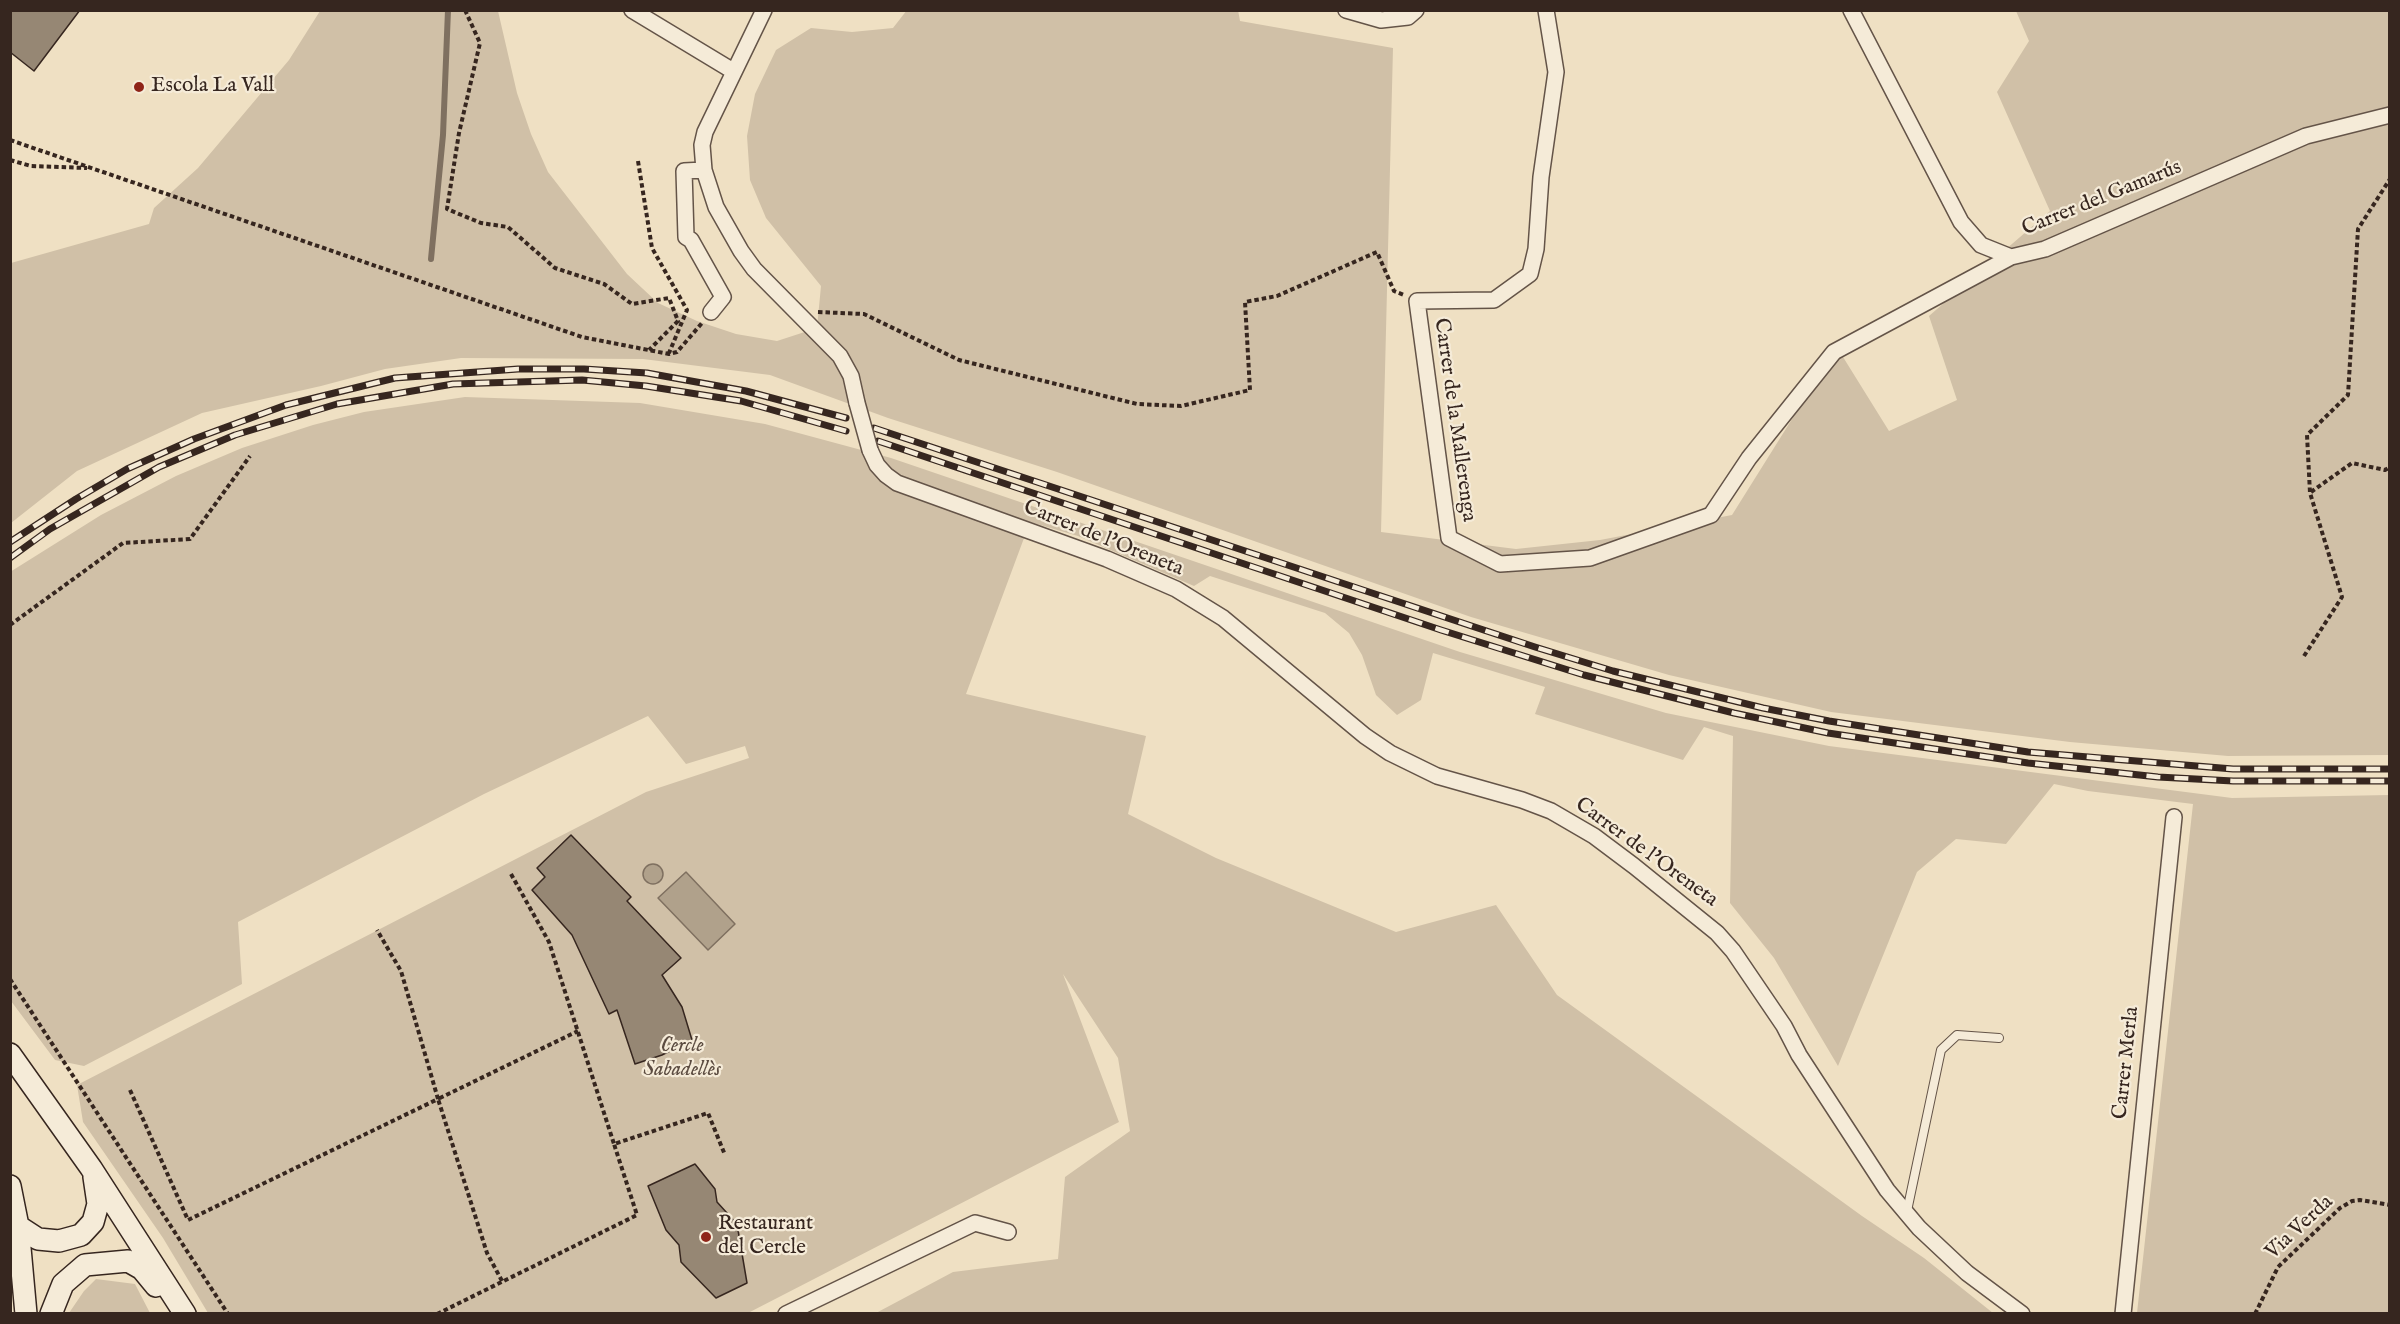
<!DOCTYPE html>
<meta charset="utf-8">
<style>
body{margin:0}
#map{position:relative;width:2400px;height:1324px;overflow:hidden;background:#efe0c3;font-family:"IM FELL English",serif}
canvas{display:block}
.frame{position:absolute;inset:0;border:12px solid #36261f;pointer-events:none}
</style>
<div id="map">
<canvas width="2400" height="1324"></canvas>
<div class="frame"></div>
</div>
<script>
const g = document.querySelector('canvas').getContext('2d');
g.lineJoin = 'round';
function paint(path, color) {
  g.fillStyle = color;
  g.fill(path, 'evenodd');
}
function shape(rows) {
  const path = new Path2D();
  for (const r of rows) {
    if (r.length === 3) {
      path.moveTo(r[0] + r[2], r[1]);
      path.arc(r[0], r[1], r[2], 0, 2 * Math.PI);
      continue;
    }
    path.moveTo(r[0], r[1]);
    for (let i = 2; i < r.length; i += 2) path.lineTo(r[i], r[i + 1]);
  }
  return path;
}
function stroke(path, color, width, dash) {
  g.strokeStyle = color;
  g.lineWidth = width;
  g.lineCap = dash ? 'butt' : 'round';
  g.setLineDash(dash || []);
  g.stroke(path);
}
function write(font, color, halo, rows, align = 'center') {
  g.font = font + ' "IM FELL English",serif';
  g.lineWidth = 4.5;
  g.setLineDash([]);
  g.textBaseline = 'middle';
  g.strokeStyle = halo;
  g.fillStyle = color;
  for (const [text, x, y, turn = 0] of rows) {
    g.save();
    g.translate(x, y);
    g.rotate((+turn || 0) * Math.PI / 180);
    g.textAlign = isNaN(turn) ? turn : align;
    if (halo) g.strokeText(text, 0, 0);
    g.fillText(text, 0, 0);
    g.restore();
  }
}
paint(shape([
 [907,10,1238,10,1240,21,1393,48,1381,532,1516,549,1600,540,1732,515,1834,352,1843,357,1889,431,1957,400,1929,316,2050,211,1997,92,2029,41,2016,11,2389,11,2389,755,2228,756,2070,742,1831,712,1669,675,1471,617,1057,472,888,418,770,375,643,359,461,358,385,369,321,386,202,413,77,471,11,523,11,263,149,224,154,208,198,168,289,60,320,11,498,11,517,93,531,134,548,172,627,274,658,303,697,321,736,334,777,341,817,328,821,286,766,218,750,180,747,136,755,94,776,50,811,28,852,32,893,28],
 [465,397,640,403,765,424,891,458,1460,652,1666,713,1829,746,2232,798,2389,795,2389,1313,2137,1313,2193,804,2088,791,2054,784,2006,844,1956,839,1917,872,1838,1066,1774,958,1730,903,1733,736,1704,727,1683,760,1535,714,1545,687,1433,653,1421,700,1397,715,1376,695,1362,655,1349,633,1325,613,1210,576,1194,586,1078,536,1030,522,966,694,1146,736,1128,814,1216,858,1396,932,1496,905,1557,995,1862,1216,1924,1258,1993,1313,876,1313,953,1272,1058,1259,1065,1177,1130,1131,1118,1058,1063,974,1119,1122,748,1313,208,1313,163,1238,83,1122,77,1085,646,792,749,758,745,746,686,764,648,716,484,794,238,922,242,984,84,1066,55,1060,11,1001,10,572,101,515,176,476,242,448,313,425,364,412],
 [96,1279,135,1284,150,1313,69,1313,84,1291]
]), '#d0c0a7');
const water = shape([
 [653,874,10],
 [686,872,735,924,708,950,658,898,686,872]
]);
paint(water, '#b0a18b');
stroke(water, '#7f7060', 1.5);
stroke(shape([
 [431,259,443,135,448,10]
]), '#7f7060', 6);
const building = shape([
 [10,10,80,10,34,71,10,52,10,10],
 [571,835,631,897,627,901,681,958,662,975,682,1007,692,1040,662,1055,635,1064,617,1010,609,1014,572,935,532,890,545,877,537,868,571,835],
 [695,1164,715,1189,717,1202,737,1224,747,1283,716,1298,681,1262,679,1245,666,1230,648,1186,695,1164]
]);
paint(building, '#968774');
stroke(building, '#36261f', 1.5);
const lane = shape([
 [1907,1211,1941,1050,1957,1035,1999,1038]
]);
const street = shape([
 [632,10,733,71],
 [764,10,705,132,702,145,704,170,716,207,741,251,754,269,840,356,851,376,857,403],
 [1346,10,1381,20,1408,17,1416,10],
 [1546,10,1556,72,1541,177,1536,249,1530,274,1494,300,1417,301,1449,538,1500,564,1590,558,1711,515,1749,458,1834,352,2011,257],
 [1851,10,1961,222,1981,245,2011,257,2045,249,2306,136,2390,115],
 [704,170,684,171,686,237,691,240,723,297,711,312],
 [870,450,877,465,886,475,897,483,1107,559,1176,589,1223,618,1365,736,1390,753,1437,776,1522,800,1551,811,1594,836,1634,866,1717,933,1733,951,1784,1026,1799,1055,1887,1190,1919,1228,1967,1273,2022,1314],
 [786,1314,975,1223,1008,1232],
 [2123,1314,2174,817]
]);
const secondary = shape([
 [10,1054,91,1168,185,1314],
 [10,1186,18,1226,26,1314],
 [10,1215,18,1226,38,1239,59,1241,81,1235,93,1222,98,1204,94,1177],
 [51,1314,63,1284,85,1265,128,1261,142,1269,156,1286]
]);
stroke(lane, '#645448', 10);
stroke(street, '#645448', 18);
stroke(secondary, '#36261f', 24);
stroke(shape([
 [465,10,480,43,459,133,447,209,481,223,508,227,555,268,604,284,632,304,669,298,678,321,649,350],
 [10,140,582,337,669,354,677,352,702,323],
 [10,160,31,166,87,168],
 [638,161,652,248,687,310,669,353],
 [818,312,864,314,959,360,1137,404,1181,406,1250,390,1245,302,1277,296,1377,252,1394,291,1404,295],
 [2311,492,2352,463,2385,470,2390,467],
 [10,625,123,543,190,539,250,456],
 [2304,656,2342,597,2310,493,2307,435,2348,395,2358,229,2390,179],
 [511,874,549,942,614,1144],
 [10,979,228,1314],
 [130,1090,188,1220,438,1099,401,971,377,930],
 [502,1281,487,1253,438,1099,578,1031],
 [437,1314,637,1215,614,1144,708,1113,725,1155],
 [2255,1314,2278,1267,2340,1208,2352,1201,2360,1200,2390,1205]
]), '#36261f', 4, [4.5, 3]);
stroke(lane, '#f5ebd8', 8);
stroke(street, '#f5ebd8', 15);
stroke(secondary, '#f5ebd8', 21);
const rail = shape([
 [874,428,1535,647,1613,671,1763,708,1829,721,2028,752,2233,769,2390,769],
 [878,441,1441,630,1584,675,1734,713,1828,733,2028,763,2158,777,2233,781,2390,781],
 [10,542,76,499,127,469,194,439,286,405,395,378,518,369,584,369,647,373,746,391,846,418],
 [10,558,50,529,159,467,235,435,337,404,453,384,582,380,646,386,741,401,846,431]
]);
stroke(rail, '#36261f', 7);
stroke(rail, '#f5ebd8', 4.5, [14]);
const streetBridge = shape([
 [857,403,870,450]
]);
stroke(streetBridge, '#645448', 18, []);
stroke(streetBridge, '#f5ebd8', 15);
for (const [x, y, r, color] of [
 [139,87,6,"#8f2418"],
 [706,1237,6,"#8f2418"]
]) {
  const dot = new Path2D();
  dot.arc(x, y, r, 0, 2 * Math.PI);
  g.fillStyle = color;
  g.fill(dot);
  stroke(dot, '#f5ebd8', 2);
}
write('21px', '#36261f', '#f5ebd8', [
 ["Escola La Vall",151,87],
 ["Restaurant",718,1225],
 ["del Cercle",718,1249]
], 'left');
write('21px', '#36261f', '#f5ebd8', [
 ["Carrer del Gamarús",2102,199,-22],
 ["Carrer de la Mallerenga",1454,420,82],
 ["Carrer de l'Oreneta",1103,539,22],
 ["Carrer de l'Oreneta",1646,853,36],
 ["Carrer Merla",2127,1063,-84],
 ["Via Verda",2300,1228,-43]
]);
write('italic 21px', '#5c4c41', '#f5ebd8', [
 ["Cercle",682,1047],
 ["Sabadellès",682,1071]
]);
</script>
